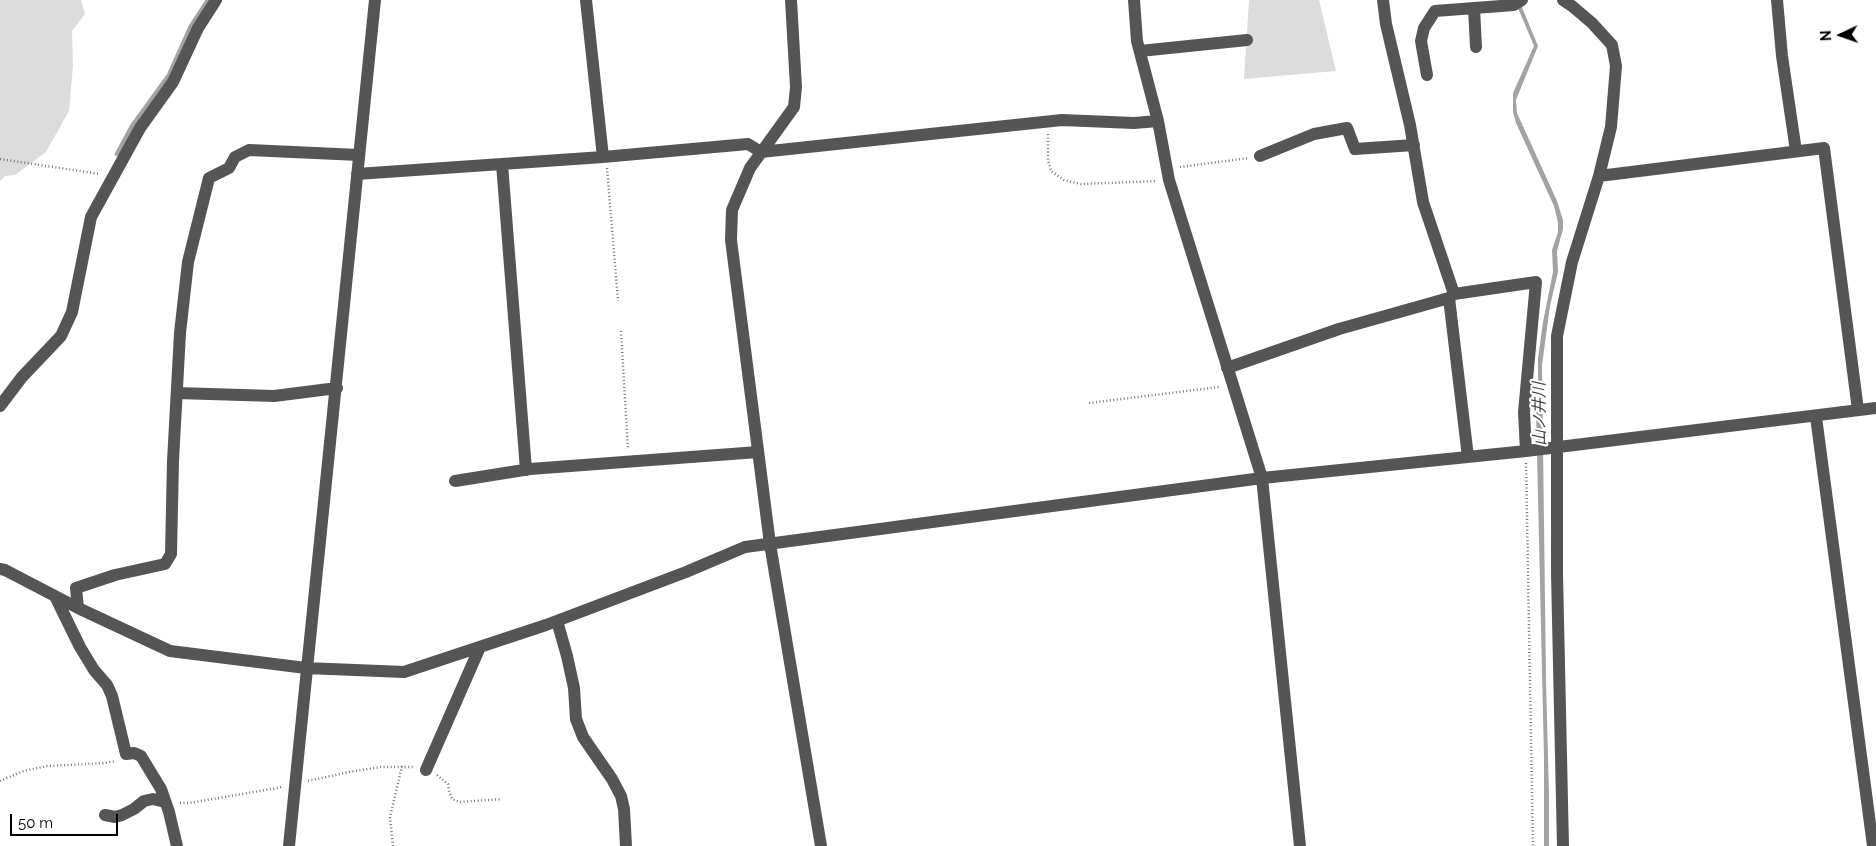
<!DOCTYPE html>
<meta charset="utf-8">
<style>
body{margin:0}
#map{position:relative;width:1876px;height:846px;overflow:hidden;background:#fff;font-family:Raleway,sans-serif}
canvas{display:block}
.north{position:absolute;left:1816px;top:10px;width:50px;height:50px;-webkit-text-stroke:4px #fff;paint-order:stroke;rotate:267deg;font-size:14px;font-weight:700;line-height:20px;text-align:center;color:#000}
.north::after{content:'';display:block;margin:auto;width:18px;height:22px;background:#000;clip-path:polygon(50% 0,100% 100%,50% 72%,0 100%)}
.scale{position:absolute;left:10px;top:814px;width:108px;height:22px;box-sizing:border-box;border:2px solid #000;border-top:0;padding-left:6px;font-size:15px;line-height:18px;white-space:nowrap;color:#000;-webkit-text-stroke:4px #fff;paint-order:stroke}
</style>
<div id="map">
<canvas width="1876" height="846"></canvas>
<div class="north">N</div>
<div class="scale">50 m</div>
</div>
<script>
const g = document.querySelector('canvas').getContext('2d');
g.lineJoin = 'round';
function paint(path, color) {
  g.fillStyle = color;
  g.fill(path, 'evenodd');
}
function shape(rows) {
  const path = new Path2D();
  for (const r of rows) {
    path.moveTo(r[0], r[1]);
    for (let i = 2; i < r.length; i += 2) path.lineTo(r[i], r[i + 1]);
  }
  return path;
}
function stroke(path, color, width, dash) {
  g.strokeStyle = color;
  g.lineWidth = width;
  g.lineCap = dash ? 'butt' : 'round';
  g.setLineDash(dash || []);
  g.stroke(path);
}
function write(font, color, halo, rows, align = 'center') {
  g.font = font + ' Raleway,"Noto Sans JP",sans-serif';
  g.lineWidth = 4;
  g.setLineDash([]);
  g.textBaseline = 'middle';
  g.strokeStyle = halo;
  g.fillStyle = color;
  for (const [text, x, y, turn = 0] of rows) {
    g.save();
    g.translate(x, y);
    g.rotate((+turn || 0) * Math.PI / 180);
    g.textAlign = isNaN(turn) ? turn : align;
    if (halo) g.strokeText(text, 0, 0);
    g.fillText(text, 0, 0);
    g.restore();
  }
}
paint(shape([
 [0,0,81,0,85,14,72,31,73,65,69,111,46,152,15,175,5,176,0,181],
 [1249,0,1319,0,1336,71,1244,79]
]), '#dcdcdc');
paint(shape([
 [1519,0,1538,46,1516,100,1517,113,1557,201,1563,220,1563,229,1557,251,1558,272,1550,306,1542,365,1546,680,1549,795,1549,846,1544,846,1544,758,1536,410,1538,399,1538,359,1543,322,1553,272,1552,250,1558,232,1558,223,1554,206,1516,123,1513,112,1513,93,1534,46,1515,1]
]), '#a3a3a3');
stroke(shape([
 [117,154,132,126,169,75,191,26,208,0]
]), '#a3a3a3', 4.5);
stroke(shape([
 [1048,134,1048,160,1051,171,1064,180,1081,184,1157,181],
 [0,159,100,174],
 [1180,167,1249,158],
 [607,168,618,301],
 [621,331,628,449],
 [1089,403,1219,387],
 [1526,463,1533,846],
 [437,775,448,784,449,791,452,799,460,802,502,799],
 [0,781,24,771,47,766,105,763,116,761],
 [308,781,349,772,381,767,413,767],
 [180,803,189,803,283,787],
 [393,846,390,817,402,766]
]), '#777', 2.5, [1, 2.5]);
stroke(shape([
 [586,0,603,157],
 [791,0,796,87,794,107,750,168,732,210,731,240,770,544,821,846],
 [1134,0,1137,41,1158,121,1169,180,1262,478,1300,846],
 [1383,0,1386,24,1410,125,1423,202,1454,294],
 [1563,0,1572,6,1592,23,1612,45,1616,66,1611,127,1599,176,1572,262,1557,336,1557,574,1563,846],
 [1777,0,1782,56,1796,151],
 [1474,8,1476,47],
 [1140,51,1247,40],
 [1427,75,1421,41,1424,28,1435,11,1514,5,1522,0],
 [1260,156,1314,134,1347,128,1355,149,1414,145],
 [502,164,526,470],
 [357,174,603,157,748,144,761,152,1062,120,1134,123,1158,121],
 [1599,176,1824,148,1858,410],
 [1449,298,1468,457],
 [1227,368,1339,329,1449,298,1454,294,1536,282,1524,412,1526,451],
 [177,393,274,396,337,388],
 [0,406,22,377,61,336,72,312,91,217,140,128,173,82,198,28,216,0],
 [1816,417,1873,846],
 [455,481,530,469,758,452],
 [0,569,5,570,78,608,170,651,306,668,404,672,546,625,686,572,745,547,1262,478,1526,451,1876,408],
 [55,596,80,647,94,670,107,685,112,696,126,754,134,753,141,756,161,789,169,812,177,846],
 [78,608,76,588,115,575,165,564,171,554,173,461,180,333,188,262,209,178,229,168,235,157,249,150,359,155],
 [557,621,567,656,574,688,576,719,583,737,612,779,621,796,624,809,626,846],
 [426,770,480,647],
 [105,815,115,817,122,815,134,809,144,801,153,799,165,802],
 [289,846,375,0]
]), '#555', 12);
write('italic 16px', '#444', '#fff', [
 ["山ノ井川",1540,414,-91]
]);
</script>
